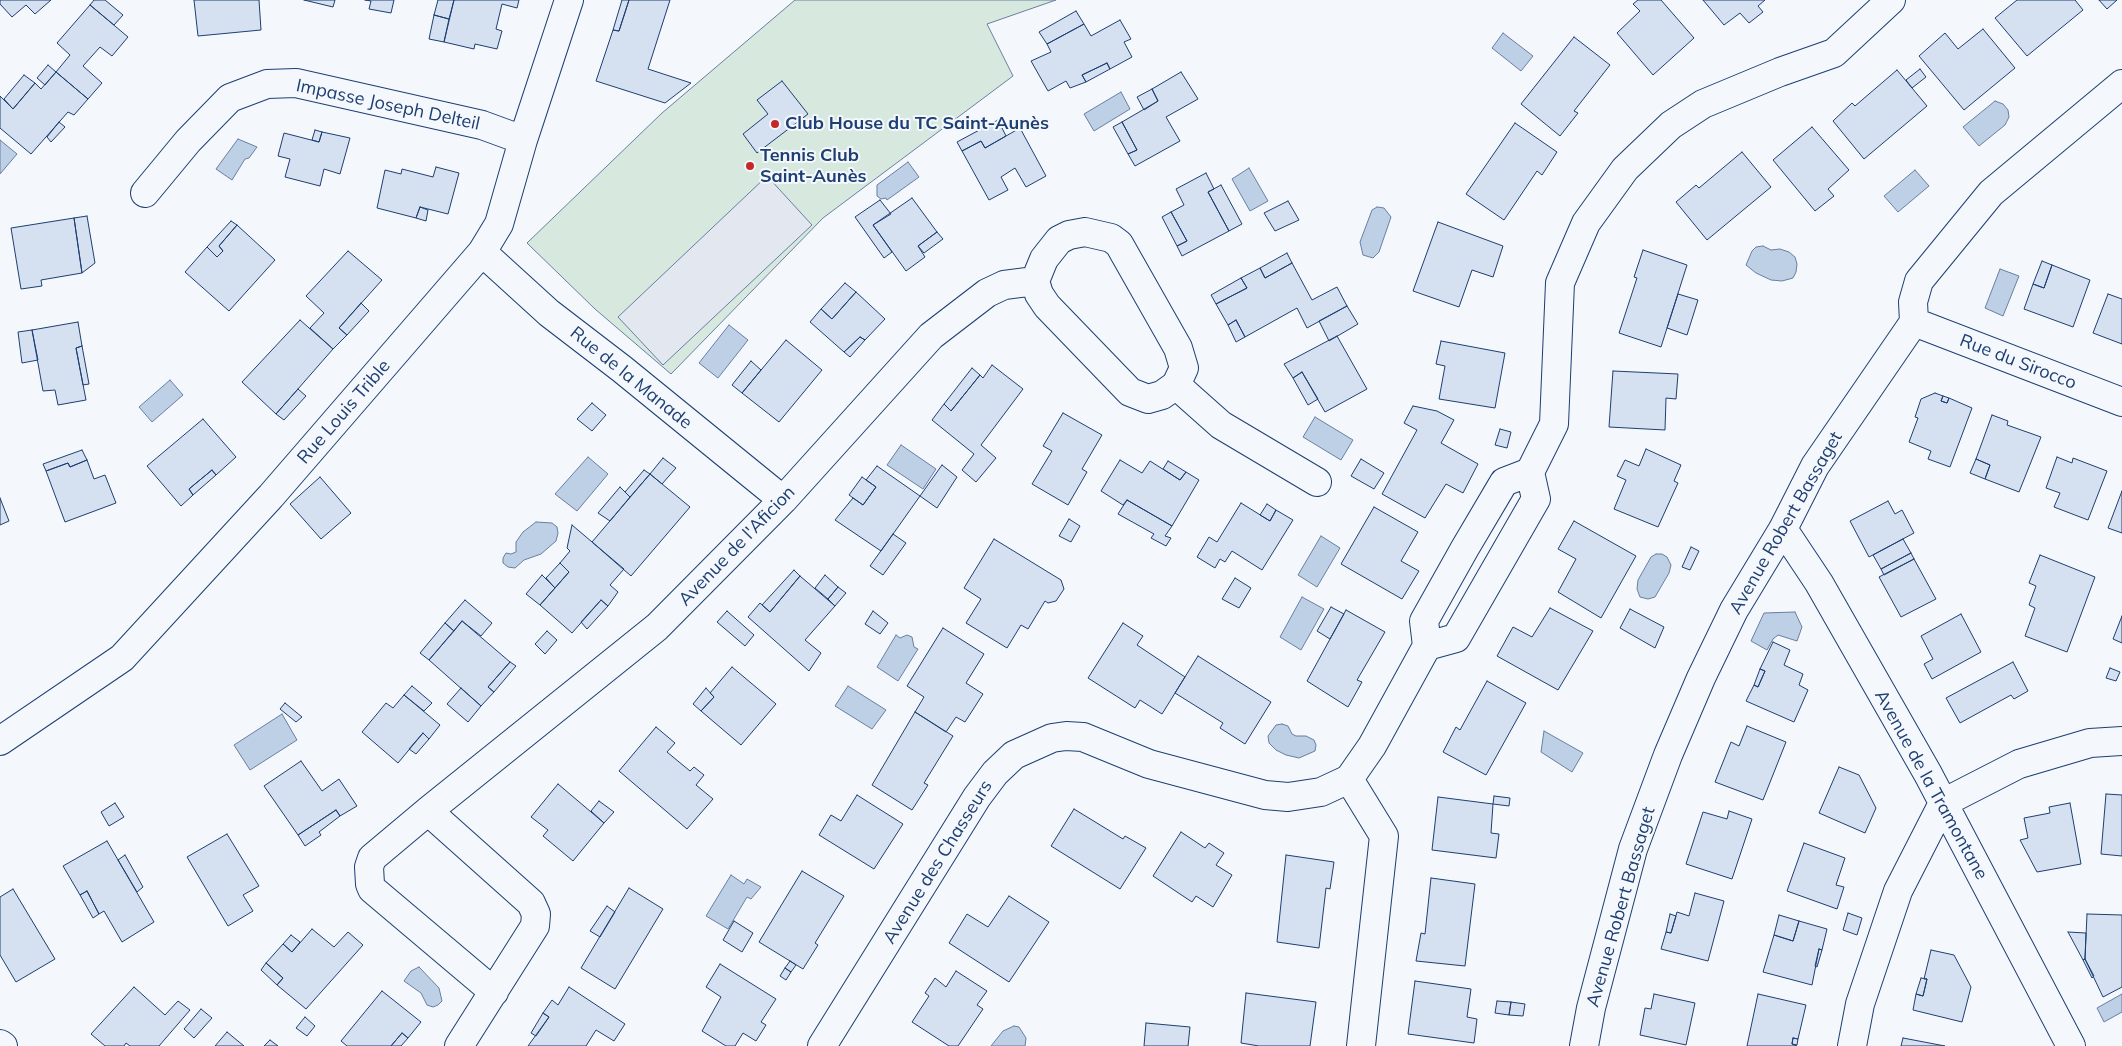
<!DOCTYPE html>
<meta charset="utf-8">
<style>
body{margin:0}
canvas{display:block;background:#f4f7fb}
</style>
<canvas width="2122" height="1046"></canvas>
<script>
const g = document.querySelector('canvas').getContext('2d');
g.lineJoin = 'round';
function paint(path, color) {
  g.fillStyle = color;
  g.fill(path, 'evenodd');
}
function shape(rows) {
  const path = new Path2D();
  for (const r of rows) {
    path.moveTo(r[0], r[1]);
    for (let i = 2; i < r.length; i += 2) path.lineTo(r[i], r[i + 1]);
  }
  return path;
}
function stroke(path, color, width, dash) {
  g.strokeStyle = color;
  g.lineWidth = width;
  g.lineCap = dash ? 'butt' : 'round';
  g.setLineDash(dash || []);
  g.stroke(path);
}
function write(font, color, halo, rows, align = 'center') {
  g.font = font + ' Mulish,sans-serif';
  g.lineWidth = 4;
  g.setLineDash([]);
  g.textBaseline = 'middle';
  g.strokeStyle = halo;
  g.fillStyle = color;
  for (const [text, x, y, turn = 0] of rows) {
    g.save();
    g.translate(x, y);
    g.rotate((+turn || 0) * Math.PI / 180);
    g.textAlign = isNaN(turn) ? turn : align;
    if (halo) g.strokeText(text, 0, 0);
    g.fillText(text, 0, 0);
    g.restore();
  }
}
const green = shape([
 [795,0,1056,0,987,24,1013,76,823,218,671,374,595,309,527,243,662,113,795,0]
]);
paint(green, '#d7e8df');
stroke(green, '#687fa3', 1);
const parking = shape([
 [767,176,812,225,663,365,618,317,767,176]
]);
paint(parking, '#e3e8f0');
stroke(parking, '#687fa3', 1);
const water = shape([
 [1503,33,1533,56,1521,71,1492,48,1503,33],
 [1121,92,1130,109,1094,131,1084,114,1121,92],
 [1995,101,2003,104,2008,110,2009,117,2005,125,1979,146,1963,127,1995,101],
 [238,139,257,147,249,158,245,159,232,180,216,169,238,139],
 [0,140,17,154,0,174,0,140],
 [908,162,919,177,887,200,886,198,881,199,877,196,877,185,908,162],
 [1249,168,1268,201,1250,211,1232,179,1249,168],
 [1915,170,1929,186,1898,212,1884,196,1915,170],
 [1377,207,1384,208,1391,217,1379,252,1373,258,1363,255,1360,242,1372,210,1377,207],
 [1763,246,1771,250,1780,249,1789,252,1795,257,1797,264,1796,272,1793,278,1782,281,1771,280,1756,273,1746,265,1752,251,1756,247,1763,246],
 [2000,269,2019,276,2003,316,1985,308,2000,269],
 [729,325,748,340,718,378,699,363,729,325],
 [170,380,183,395,152,422,139,407,170,380],
 [1315,417,1353,440,1341,460,1303,437,1315,417],
 [901,445,936,469,923,489,887,465,901,445],
 [588,457,608,474,577,511,555,494,588,457],
 [536,522,552,523,557,527,558,533,556,541,541,554,524,560,515,568,508,567,503,563,503,558,506,553,511,554,516,552,516,542,523,532,536,522],
 [1321,536,1340,548,1317,587,1298,575,1321,536],
 [1656,554,1662,554,1667,557,1671,565,1669,573,1655,597,1648,599,1640,597,1637,589,1638,580,1651,557,1656,554],
 [1302,597,1324,609,1301,650,1280,637,1302,597],
 [1795,612,1802,627,1797,641,1778,635,1773,639,1767,650,1751,641,1764,613,1795,612],
 [896,635,900,638,907,635,912,637,914,647,918,649,898,681,877,667,896,635],
 [848,686,886,710,872,729,835,706,848,686],
 [282,714,297,740,250,770,234,745,282,714],
 [1282,724,1288,726,1292,734,1296,736,1306,736,1314,740,1316,745,1315,751,1299,758,1286,755,1276,750,1269,743,1268,736,1276,725,1282,724],
 [1544,731,1583,753,1572,772,1541,752,1544,731],
 [731,875,744,884,747,879,761,887,751,899,747,897,728,929,706,916,731,875],
 [419,967,439,988,442,1001,438,1005,433,1007,427,1005,421,993,404,981,411,971,419,967],
 [2122,994,2122,1012,2104,1022,2097,1008,2122,994],
 [1014,1026,1019,1027,1026,1038,1025,1046,991,1046,1003,1031,1014,1026]
]);
paint(water, '#bed0e5');
stroke(water, '#687fa3', 1);
const building = shape([
 [0,0,51,0,35,14,26,5,12,17,0,4,0,0],
 [94,0,105,0,123,15,114,25,90,5,94,0],
 [194,0,259,0,261,30,198,36,194,0],
 [304,0,335,0,333,7,304,0],
 [365,0,394,0,391,13,369,9,371,1,365,0],
 [438,0,454,0,449,19,434,15,438,0],
 [454,0,519,0,517,8,502,4,496,29,502,31,497,49,475,44,474,49,444,42,454,0],
 [622,0,629,0,619,31,613,30,622,0],
 [629,0,670,0,648,69,691,83,665,103,596,81,613,30,619,31,629,0],
 [1638,0,1661,0,1694,38,1653,75,1617,33,1640,11,1633,4,1638,0],
 [1703,0,1765,0,1758,6,1763,12,1749,23,1740,13,1724,25,1703,0],
 [2017,0,2075,0,2083,10,2027,56,1995,18,2017,0],
 [2099,0,2117,0,2107,9,2099,0],
 [90,5,128,37,112,56,100,47,83,66,102,83,88,99,56,72,70,55,57,43,90,5],
 [1076,11,1084,24,1047,44,1039,32,1076,11],
 [434,15,449,19,444,42,429,39,434,15],
 [1120,20,1131,39,1124,42,1132,57,1110,69,1107,63,1082,75,1086,82,1070,88,1066,81,1048,91,1031,61,1051,52,1047,44,1084,24,1091,36,1120,20],
 [1983,29,2015,68,1964,110,1919,56,1945,33,1958,49,1983,29],
 [1574,37,1610,65,1574,111,1578,113,1560,136,1521,104,1574,37],
 [1107,63,1110,69,1086,82,1082,75,1107,63],
 [48,65,56,72,45,85,37,78,48,65],
 [1920,69,1926,77,1912,88,1906,80,1920,69],
 [1897,70,1927,106,1864,159,1833,121,1852,103,1855,106,1897,70],
 [56,72,88,99,74,115,68,112,31,154,0,128,0,96,13,109,35,83,41,89,56,72],
 [1181,72,1198,99,1166,117,1180,141,1135,166,1128,154,1137,150,1122,122,1158,101,1152,89,1181,72],
 [24,75,35,83,13,109,4,99,24,75],
 [782,81,808,114,757,153,743,134,768,114,757,100,782,81],
 [1152,89,1158,101,1144,110,1137,97,1152,89],
 [998,120,1006,136,985,148,981,141,962,151,957,142,998,120],
 [59,122,65,127,51,142,47,137,59,122],
 [1122,122,1137,150,1128,154,1113,127,1122,122],
 [1515,123,1557,152,1542,175,1537,171,1504,220,1466,194,1515,123],
 [1812,127,1849,170,1828,189,1834,196,1815,211,1773,160,1812,127],
 [1020,128,1046,176,1026,187,1015,168,1001,177,1008,190,989,200,962,151,981,141,985,148,1020,128],
 [315,130,322,132,319,142,312,140,315,130],
 [322,132,350,138,340,174,324,169,320,186,285,177,290,159,278,156,284,133,319,142,322,132],
 [1742,152,1771,187,1707,240,1676,202,1696,185,1699,188,1742,152],
 [436,167,459,173,448,214,420,207,416,218,377,208,385,170,401,174,402,169,433,177,436,167],
 [1206,173,1214,189,1208,192,1229,231,1182,256,1177,246,1187,241,1171,212,1184,205,1176,189,1206,173],
 [1221,185,1242,224,1229,231,1208,192,1221,185],
 [912,198,937,232,918,246,925,257,906,271,873,225,912,198],
 [880,200,891,214,873,225,892,252,884,258,855,217,880,200],
 [1288,201,1299,220,1275,231,1264,213,1288,201],
 [420,207,428,210,426,221,416,218,420,207],
 [1171,212,1187,241,1177,246,1162,217,1171,212],
 [87,216,95,263,82,273,74,218,87,216],
 [74,218,82,273,41,280,42,286,21,289,11,228,74,218],
 [231,221,237,225,219,246,223,251,217,257,207,247,231,221],
 [1438,222,1503,246,1493,277,1472,270,1459,307,1413,291,1438,222],
 [237,225,275,260,229,311,185,272,207,247,217,257,223,251,219,246,237,225],
 [937,232,943,239,924,253,918,246,937,232],
 [1643,250,1687,265,1661,347,1619,333,1637,278,1634,277,1643,250],
 [348,251,382,280,339,328,347,335,333,349,310,328,324,313,306,296,348,251],
 [1287,253,1292,263,1265,278,1260,268,1287,253],
 [2042,261,2052,265,2044,288,2033,284,2042,261],
 [1292,263,1312,300,1337,287,1347,306,1307,328,1297,308,1245,337,1236,320,1228,325,1216,304,1247,288,1241,278,1260,268,1265,278,1292,263],
 [2052,265,2090,280,2073,327,2024,309,2033,284,2044,288,2052,265],
 [1241,278,1247,288,1216,304,1211,295,1241,278],
 [845,283,856,292,832,319,821,309,845,283],
 [856,292,885,319,865,340,860,337,844,352,810,322,821,309,832,319,856,292],
 [1678,294,1698,300,1687,335,1667,328,1678,294],
 [2108,294,2122,299,2122,344,2093,333,2108,294],
 [361,303,369,311,347,335,339,328,361,303],
 [1347,306,1358,324,1329,341,1319,321,1347,306],
 [300,320,333,349,276,414,242,382,300,320],
 [1236,320,1245,337,1236,342,1228,325,1236,320],
 [78,322,82,346,76,348,86,400,58,405,55,390,43,391,32,330,78,322],
 [32,330,38,360,22,363,18,332,32,330],
 [1337,336,1367,389,1325,412,1302,372,1293,378,1284,364,1337,336],
 [860,337,865,340,850,357,844,352,860,337],
 [786,340,822,370,779,422,742,393,786,340],
 [1441,341,1505,353,1495,408,1439,399,1445,366,1436,364,1441,341],
 [82,346,89,384,83,385,76,348,82,346],
 [751,361,761,370,742,393,732,385,751,361],
 [992,365,1023,389,981,445,996,458,976,482,962,470,974,454,932,420,944,404,951,411,980,375,983,378,992,365],
 [972,368,980,375,951,411,944,404,972,368],
 [1613,371,1678,374,1676,399,1666,398,1665,430,1609,427,1613,371],
 [1302,372,1318,399,1308,405,1293,378,1302,372],
 [298,389,306,396,284,420,276,414,298,389],
 [1935,393,1943,396,1941,401,1947,403,1949,398,1972,408,1950,467,1928,459,1931,451,1909,442,1918,418,1915,417,1921,399,1935,393],
 [1943,396,1949,398,1947,403,1941,401,1943,396],
 [592,403,606,415,592,431,577,419,592,403],
 [1413,406,1437,411,1454,420,1441,443,1478,464,1463,493,1446,484,1425,518,1382,494,1417,430,1404,423,1413,406],
 [1063,413,1102,435,1082,469,1087,472,1068,505,1032,484,1052,451,1043,446,1063,413],
 [1992,415,2008,421,2007,425,2041,437,2019,492,1985,479,1990,465,1976,459,1992,415],
 [203,419,236,457,216,475,212,470,189,489,193,495,181,506,147,466,203,419],
 [1500,429,1511,432,1507,448,1495,445,1500,429],
 [1646,449,1681,465,1674,481,1678,483,1658,527,1614,509,1626,480,1617,476,1625,460,1639,466,1646,449],
 [82,450,87,460,70,467,68,463,46,471,43,464,82,450],
 [2057,457,2072,463,2073,458,2107,471,2088,520,2054,507,2060,493,2046,488,2057,457],
 [663,458,676,468,662,484,650,474,663,458],
 [1361,459,1384,473,1374,489,1351,476,1361,459],
 [1976,459,1990,465,1985,479,1970,473,1976,459],
 [87,460,94,479,105,475,116,503,65,522,46,471,68,463,70,467,87,460],
 [1120,460,1142,473,1150,461,1180,480,1186,472,1199,480,1172,526,1127,500,1123,505,1101,491,1120,460],
 [1168,461,1186,472,1180,480,1163,469,1168,461],
 [942,465,957,477,937,508,920,496,942,465],
 [877,466,920,496,881,551,835,520,853,498,863,505,876,487,866,480,877,466],
 [212,470,216,475,193,495,189,489,212,470],
 [644,470,650,474,630,497,625,492,644,470],
 [650,474,690,507,631,576,592,542,650,474],
 [320,477,351,513,321,539,290,504,320,477],
 [862,477,876,487,863,505,849,495,862,477],
 [620,487,630,497,610,521,598,513,620,487],
 [2122,491,2122,533,2108,528,2122,491],
 [0,498,9,521,0,525,0,498],
 [1127,500,1172,526,1165,536,1171,538,1166,546,1151,538,1154,534,1118,514,1127,500],
 [1888,501,1895,514,1902,510,1914,533,1869,557,1850,521,1888,501],
 [1241,503,1270,521,1276,510,1293,520,1262,570,1232,551,1225,562,1220,559,1215,568,1197,557,1209,537,1217,542,1241,503],
 [1267,504,1276,510,1270,521,1260,515,1267,504],
 [1374,507,1418,532,1401,561,1419,571,1402,599,1341,564,1374,507],
 [1069,519,1080,526,1071,542,1059,536,1069,519],
 [1574,521,1636,556,1601,618,1558,592,1576,559,1558,549,1574,521],
 [572,525,624,569,610,585,618,592,608,606,601,600,572,633,540,605,569,572,560,563,570,551,567,548,572,525],
 [893,534,906,543,883,575,870,566,893,534],
 [994,539,1061,580,1064,589,1056,601,1048,603,1045,601,1028,629,1021,625,1007,648,966,623,981,599,964,588,994,539],
 [1903,539,1911,553,1881,569,1873,555,1903,539],
 [1691,547,1699,551,1690,570,1682,567,1691,547],
 [1911,553,1914,559,1884,575,1881,569,1911,553],
 [2040,555,2095,577,2067,652,2025,636,2035,608,2029,605,2036,586,2029,583,2040,555],
 [1914,559,1936,599,1901,617,1879,577,1914,559],
 [560,563,569,572,555,588,546,578,560,563],
 [794,570,800,576,770,612,762,605,794,570],
 [542,575,555,588,540,605,526,594,542,575],
 [825,575,838,587,828,599,815,588,825,575],
 [800,576,835,606,805,640,821,653,809,671,748,617,760,603,770,612,800,576],
 [1235,578,1251,588,1239,608,1222,599,1235,578],
 [838,587,846,593,835,606,828,599,838,587],
 [465,600,492,623,481,636,462,621,454,631,445,623,465,600],
 [601,600,608,606,587,629,581,622,601,600],
 [1331,607,1344,614,1330,639,1317,631,1331,607],
 [1550,608,1593,631,1558,690,1497,656,1513,627,1532,637,1550,608],
 [1630,609,1664,627,1655,648,1620,628,1630,609],
 [1346,610,1385,632,1357,680,1362,682,1348,707,1307,681,1346,610],
 [727,611,754,635,745,646,717,622,727,611],
 [873,611,888,623,880,634,865,624,873,611],
 [1961,614,1981,652,1932,679,1924,664,1933,659,1921,636,1961,614],
 [2122,616,2122,643,2113,639,2122,616],
 [462,621,510,662,488,687,494,692,481,706,429,660,462,621],
 [445,623,454,631,429,660,420,653,445,623],
 [1123,623,1143,636,1137,645,1185,677,1162,714,1140,700,1135,708,1088,678,1123,623],
 [943,628,984,654,966,683,983,694,965,722,956,717,946,732,915,712,924,697,907,686,943,628],
 [547,631,557,640,545,654,535,644,547,631],
 [1773,642,1790,650,1784,665,1803,674,1799,685,1808,690,1794,722,1746,701,1754,685,1758,687,1765,671,1760,669,1773,642],
 [1198,656,1271,702,1245,744,1220,728,1223,723,1175,693,1198,656],
 [510,662,516,666,494,692,488,687,510,662],
 [2013,662,2028,691,2014,699,2011,695,1960,723,1946,698,2013,662],
 [732,667,776,704,741,745,701,711,714,697,710,693,732,667],
 [2110,668,2120,672,2116,681,2106,678,2110,668],
 [1760,669,1765,671,1758,687,1754,685,1760,669],
 [1487,681,1526,703,1486,775,1443,752,1456,727,1460,730,1487,681],
 [412,686,432,703,424,711,404,695,412,686],
 [461,688,481,706,468,722,447,704,461,688],
 [706,688,714,697,701,711,693,704,706,688],
 [404,695,440,725,429,739,423,733,398,763,362,732,386,703,393,708,404,695],
 [285,703,302,717,296,722,280,709,285,703],
 [915,712,953,736,924,783,928,785,912,810,872,785,915,712],
 [1747,726,1786,742,1763,800,1715,782,1731,742,1739,746,1747,726],
 [656,727,675,743,667,752,690,771,694,767,704,775,696,785,713,799,687,829,619,771,656,727],
 [423,733,429,739,416,754,409,749,423,733],
 [301,761,322,791,339,779,357,806,340,816,336,810,298,835,264,786,301,761],
 [1839,767,1859,775,1876,808,1865,833,1819,813,1839,767],
 [558,784,604,823,573,861,543,836,548,830,531,817,558,784],
 [2106,794,2122,795,2122,856,2101,854,2106,794],
 [857,795,903,824,874,869,819,835,831,815,841,821,857,795],
 [1494,796,1510,798,1509,806,1493,804,1494,796],
 [1438,797,1493,804,1491,833,1499,834,1496,858,1432,850,1438,797],
 [599,801,614,812,604,823,591,811,599,801],
 [115,803,124,817,109,826,101,812,115,803],
 [2070,803,2081,864,2037,872,2020,840,2028,838,2024,818,2050,813,2049,807,2070,803],
 [1074,809,1123,839,1125,836,1146,848,1120,889,1051,846,1074,809],
 [336,810,340,816,319,832,321,835,305,846,298,835,336,810],
 [1729,811,1752,819,1732,879,1686,864,1703,812,1727,819,1729,811],
 [1181,832,1205,848,1209,843,1224,853,1216,865,1232,875,1213,907,1196,896,1192,902,1153,876,1181,832],
 [227,834,259,886,243,895,253,911,228,926,187,857,227,834],
 [107,841,154,922,122,942,104,911,99,914,87,891,80,895,63,866,107,841],
 [1804,843,1845,858,1836,885,1844,887,1837,909,1787,891,1804,843],
 [125,855,143,887,137,892,118,860,125,855],
 [1286,855,1334,862,1330,889,1326,888,1319,948,1277,942,1286,855],
 [802,871,844,896,815,943,818,945,803,969,759,942,802,871],
 [1431,878,1475,884,1465,966,1416,961,1421,933,1425,934,1431,878],
 [629,888,663,909,615,989,581,968,629,888],
 [13,889,55,959,16,982,0,955,0,897,13,889],
 [87,891,99,914,93,918,80,895,87,891],
 [1695,893,1724,901,1708,961,1661,949,1666,932,1671,933,1677,912,1689,916,1695,893],
 [1009,896,1049,922,1009,982,949,943,967,914,988,927,1009,896],
 [607,906,615,912,600,937,590,931,607,906],
 [1848,913,1862,918,1857,935,1843,930,1848,913],
 [1670,914,1676,916,1671,933,1666,932,1670,914],
 [2087,914,2122,915,2122,987,2103,997,2085,959,2087,914],
 [1779,915,1799,921,1793,941,1774,935,1779,915],
 [734,921,753,933,742,952,723,940,734,921],
 [1799,921,1827,929,1822,950,1819,949,1812,985,1763,972,1774,935,1793,941,1799,921],
 [312,929,334,947,348,932,363,945,306,1009,277,985,283,978,266,963,283,944,292,952,312,929],
 [2068,932,2086,933,2085,959,2083,960,2068,932],
 [291,935,300,942,292,952,283,944,291,935],
 [1819,949,1822,950,1817,967,1815,966,1819,949],
 [1931,950,1954,955,1971,987,1962,1022,1913,1010,1916,994,1923,996,1927,979,1924,979,1931,950],
 [2085,959,2094,976,2092,978,2083,960,2085,959],
 [790,961,796,965,791,972,785,968,790,961],
 [266,963,283,978,277,985,261,970,266,963],
 [720,964,776,999,761,1022,766,1025,756,1041,743,1033,735,1046,726,1046,702,1031,721,997,706,987,720,964],
 [785,968,791,972,786,980,780,976,785,968],
 [956,971,987,991,977,1005,983,1009,958,1046,949,1046,912,1022,929,996,925,993,935,978,946,987,956,971],
 [1921,978,1927,979,1923,996,1916,994,1921,978],
 [1415,981,1471,989,1467,1017,1477,1019,1474,1043,1408,1034,1415,981],
 [134,987,165,1015,178,1001,190,1010,159,1046,130,1046,126,1043,124,1046,105,1046,91,1034,134,987],
 [569,987,625,1024,614,1041,596,1030,586,1046,528,1046,549,1017,543,1013,552,1000,558,1005,569,987],
 [382,991,421,1022,408,1038,402,1033,391,1046,347,1046,341,1041,382,991],
 [1246,993,1316,1002,1310,1046,1259,1046,1241,1043,1246,993],
 [1654,994,1695,1003,1686,1045,1640,1035,1645,1008,1651,1009,1654,994],
 [1758,994,1806,1005,1798,1039,1793,1038,1792,1044,1797,1046,1747,1046,1758,994],
 [1497,1001,1511,1002,1509,1015,1495,1013,1497,1001],
 [1511,1002,1525,1004,1523,1016,1509,1015,1511,1002],
 [201,1009,212,1018,194,1038,184,1029,201,1009],
 [543,1013,549,1017,536,1036,531,1033,543,1013],
 [305,1017,315,1026,307,1036,296,1028,305,1017],
 [1146,1023,1190,1027,1188,1046,1144,1046,1146,1023],
 [227,1032,244,1046,215,1046,227,1032],
 [402,1033,408,1038,401,1046,391,1046,402,1033],
 [1793,1038,1798,1039,1797,1045,1792,1044,1793,1038],
 [1903,1038,1945,1046,1901,1046,1903,1038],
 [270,1040,278,1046,264,1046,270,1040]
]);
paint(building, '#d5e0f0');
stroke(building, '#1d3f73', 1);
const minor = shape([
 [145,193,188,141,230,98,267,84,296,83,482,125,523,140],
 [1085,232,1111,238,1119,244,1178,348,1184,368,1176,385,1162,395,1148,399,1130,392,1047,306,1039,294,1035,281,1044,259,1059,240,1069,235,1085,232],
 [482,252,549,313,622,369,783,500],
 [1914,322,2122,402],
 [1176,385,1221,425,1317,482],
 [1783,529,1819,583,1928,774,2071,1046],
 [1427,646,1456,638,1536,499,1530,472,1554,424,1560,283,1586,223,1625,169,1671,125,1703,104,1780,72,1834,53,1891,0],
 [0,741,122,658,271,496,482,252,499,224,523,140,569,0],
 [1349,779,1384,836,1361,1046],
 [428,811,657,627,783,500,931,336,987,293,1004,285,1035,281],
 [0,1044,3,1046],
 [459,1046,535,926,536,914,531,903,428,811,372,858,369,867,370,884,372,889,494,992],
 [822,1046,977,797,995,773,1014,755,1052,738,1066,736,1083,737,1149,764,1265,795,1288,797,1321,792,1349,779,1372,746,1427,646,1424,621,1465,548,1504,482,1530,472],
 [1584,1046,1591,1008,1633,849,1668,755,1701,678,1734,610,1783,529,1815,466,1914,322,1913,302,1919,281,1991,193,2122,84],
 [1852,1046,1860,1004,1898,891,1943,803,2019,764,2090,743,2122,741]
]);
stroke(minor, '#1d3f73', 30);
stroke(minor, '#f4f7fb', 28);
for (const [x, y, r, color] of [
 [775,124,5,"#c62828"],
 [750,166,5,"#c62828"]
]) {
  const dot = new Path2D();
  dot.arc(x, y, r, 0, 2 * Math.PI);
  g.fillStyle = color;
  g.fill(dot);
  stroke(dot, '#f4f7fb', 2);
}
write('18px', '#1d3f73', '#f4f7fb', [
 ["Impasse Joseph Delteil",388,105,12],
 ["Rue du Sirocco",2018,362,21],
 ["Rue de la Manade",631,378,39],
 ["Rue Louis Trible",344,412,-49],
 ["Avenue Robert Bassaget",1786,523,-60],
 ["Avenue de l'Aficion",737,546,-46],
 ["Avenue de la Tramontane",1931,785,61],
 ["Avenue des Chasseurs",938,862,-58],
 ["Avenue Robert Bassaget",1621,907,-74]
]);
write('bold 18px', '#1d3f73', '#f4f7fb', [
 ["Club House du TC Saint-Aunès",785,124],
 ["Tennis Club",760,156],
 ["Saint-Aunès",760,177]
], 'left');
</script>
